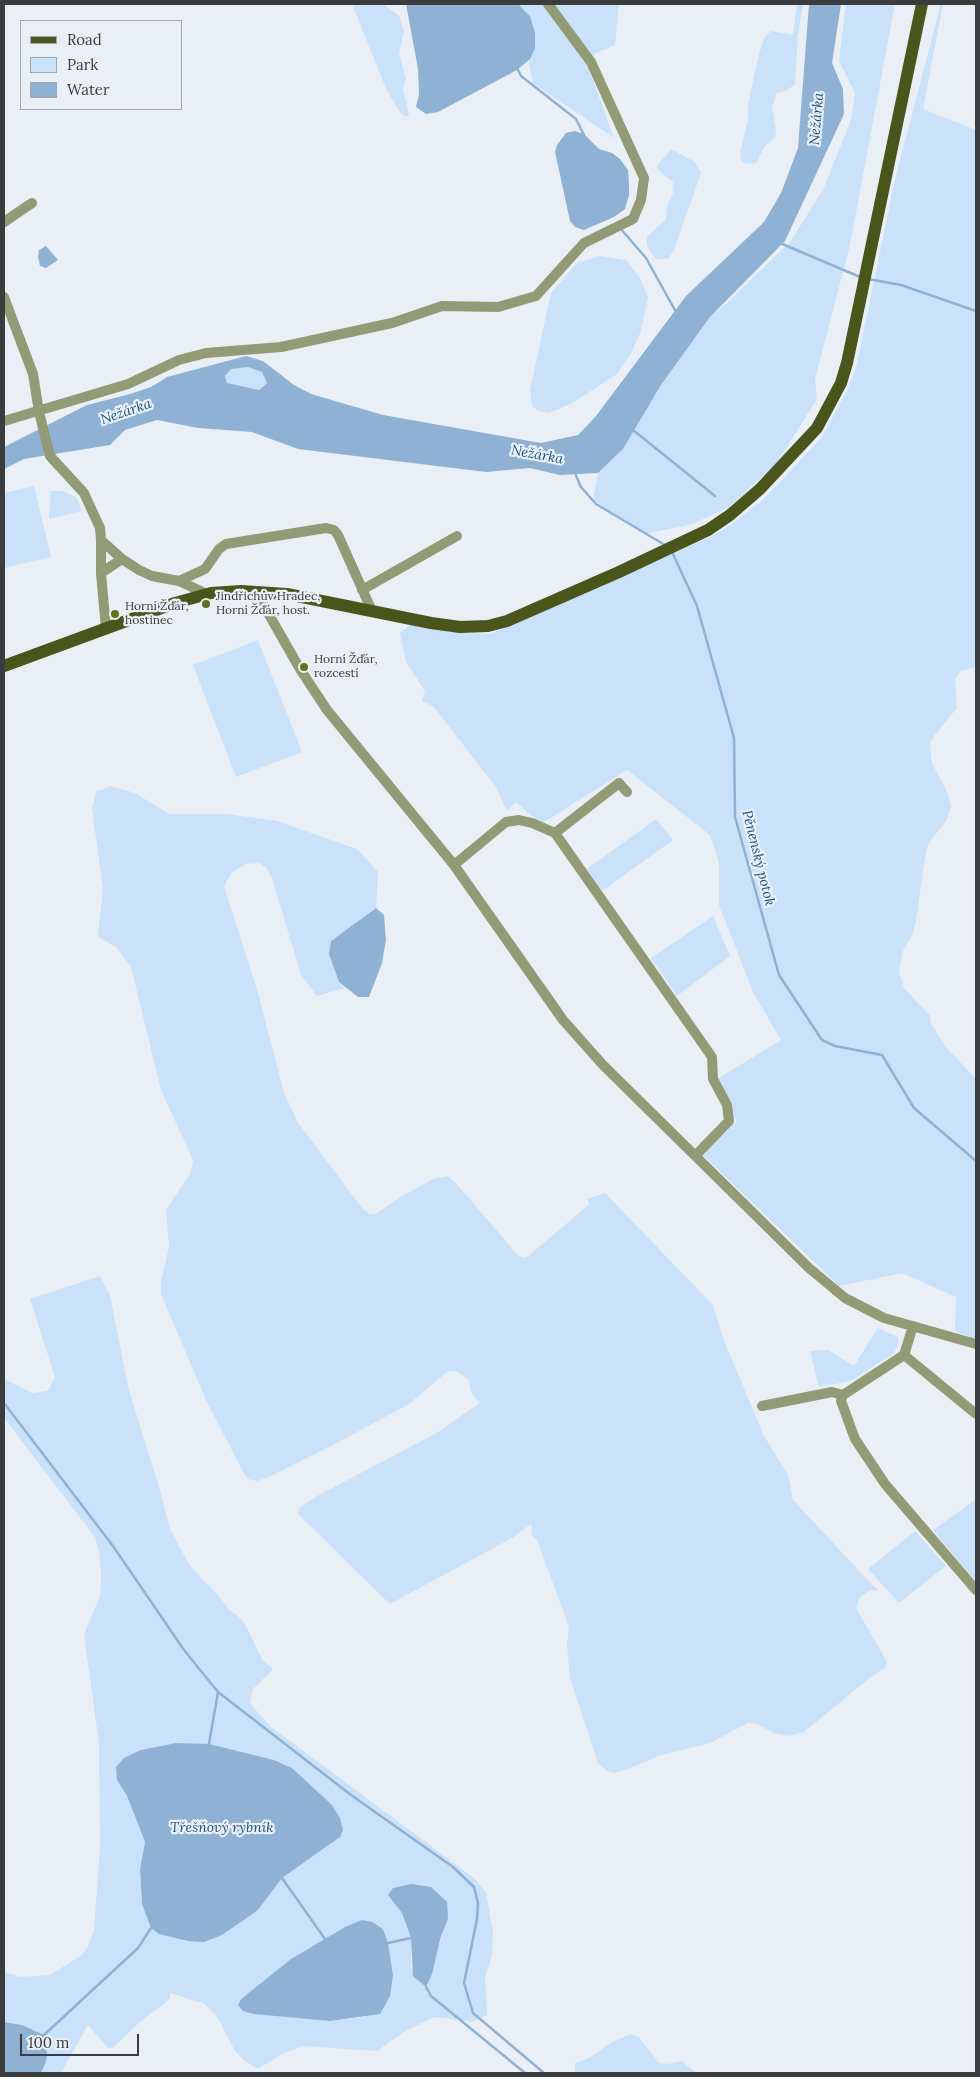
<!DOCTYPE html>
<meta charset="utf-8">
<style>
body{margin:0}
#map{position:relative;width:980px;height:2077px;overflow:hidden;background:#e9eff5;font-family:Lora,serif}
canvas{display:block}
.frame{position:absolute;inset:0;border:5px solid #3a3c3e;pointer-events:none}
.legend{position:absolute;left:20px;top:20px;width:162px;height:90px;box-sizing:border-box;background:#e9eff5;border:1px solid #a3a7ac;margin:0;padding:6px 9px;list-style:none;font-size:15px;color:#3a3c3e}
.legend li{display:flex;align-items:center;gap:10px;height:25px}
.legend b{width:25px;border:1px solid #a3a7ac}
.scale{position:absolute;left:20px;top:2034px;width:119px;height:22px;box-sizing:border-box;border:2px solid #3a3c3e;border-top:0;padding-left:6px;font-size:15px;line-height:18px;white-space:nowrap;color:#3a3c3e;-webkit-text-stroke:4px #e9eff5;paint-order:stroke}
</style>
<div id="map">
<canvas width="980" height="2077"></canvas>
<div class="frame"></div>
<ul class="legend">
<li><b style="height:6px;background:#4a551b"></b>Road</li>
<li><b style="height:14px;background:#c9e2f9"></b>Park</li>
<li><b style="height:14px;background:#8fb2d4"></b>Water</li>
</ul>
<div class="scale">100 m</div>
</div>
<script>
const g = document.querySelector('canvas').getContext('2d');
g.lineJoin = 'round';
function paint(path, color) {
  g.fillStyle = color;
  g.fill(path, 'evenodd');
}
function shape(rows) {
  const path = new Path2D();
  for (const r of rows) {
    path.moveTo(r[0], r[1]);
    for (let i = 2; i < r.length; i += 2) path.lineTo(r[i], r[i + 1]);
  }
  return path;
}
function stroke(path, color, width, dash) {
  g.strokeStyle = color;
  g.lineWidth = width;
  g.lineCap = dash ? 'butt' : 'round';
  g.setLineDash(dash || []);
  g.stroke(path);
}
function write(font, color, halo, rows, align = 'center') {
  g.font = font + ' Lora,serif';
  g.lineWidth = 4.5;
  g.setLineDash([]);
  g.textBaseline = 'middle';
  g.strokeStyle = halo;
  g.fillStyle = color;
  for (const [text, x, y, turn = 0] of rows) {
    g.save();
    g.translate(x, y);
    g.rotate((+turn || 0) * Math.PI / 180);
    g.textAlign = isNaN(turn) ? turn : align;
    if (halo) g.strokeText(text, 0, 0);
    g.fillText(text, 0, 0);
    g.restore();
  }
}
paint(shape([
 [352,4,383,4,399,16,404,31,399,54,406,78,403,90,409,113,407,117,401,114,387,91],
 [512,4,619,4,615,45,585,58,614,138,533,83,529,62,529,27],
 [797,4,803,4,798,35,795,84,786,91,777,93,772,107,776,130,775,138,765,146,756,163,747,164,741,161,740,153,748,120,748,105,758,58,764,38,771,31,793,35],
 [846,4,895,4,850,245,815,379,817,399,776,464,729,507,692,524,646,534,593,500,598,473,623,449,661,385,710,317,727,303,790,242,823,190,851,120,855,93,839,61],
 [941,4,943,4,923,109,976,130,976,667,961,671,955,679,957,708,934,736,930,744,932,763,948,794,951,806,946,821,929,843,926,851,916,920,913,933,902,953,899,972,904,988,930,1016,931,1023,946,1047,976,1079,976,1339,955,1331,956,1297,902,1273,839,1286,703,1155,737,1121,711,1083,781,1040,753,992,719,905,719,863,710,835,627,770,541,824,516,802,507,811,496,787,433,706,422,701,425,691,406,662,400,633,410,625,464,633,491,634,710,537,732,524,765,498,822,437,847,391,856,368,896,175],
 [671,149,695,162,701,173,674,250,669,258,658,260,654,257,647,245,647,237,666,219,667,206,674,191,673,182,659,171,657,166],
 [599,256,626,260,640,278,648,297,641,331,631,353,617,374,574,402,549,413,538,411,532,406,530,390,551,293,577,263],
 [248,367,262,372,267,383,258,390,227,383,225,376,231,369],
 [34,486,51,557,4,568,4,493],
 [51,491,62,491,76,497,82,511,49,519],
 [258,640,302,752,236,777,193,665],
 [111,786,135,793,169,814,227,814,277,821,357,849,378,872,376,908,331,941,339,982,344,988,317,996,301,975,272,878,266,867,259,863,246,864,232,872,224,886,258,993,284,1093,299,1124,362,1208,370,1214,376,1214,399,1198,433,1179,448,1176,456,1183,511,1247,519,1256,526,1258,586,1207,589,1204,587,1199,605,1193,713,1305,723,1338,764,1436,788,1475,793,1500,878,1591,871,1590,860,1597,856,1608,887,1662,884,1669,872,1676,804,1732,787,1736,774,1733,757,1724,748,1723,710,1743,661,1755,628,1769,614,1773,607,1771,598,1763,570,1678,567,1645,569,1627,537,1540,532,1536,531,1524,512,1538,390,1604,298,1514,300,1507,317,1496,435,1434,480,1403,472,1394,468,1379,456,1371,447,1372,409,1404,335,1444,269,1477,257,1481,248,1479,242,1470,206,1400,161,1294,161,1282,169,1247,166,1210,191,1172,193,1160,161,1090,131,967,116,947,100,938,98,934,103,888,92,809,96,792],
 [656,819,673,840,602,891,587,869],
 [713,916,730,956,677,996,651,958],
 [100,1276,110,1295,128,1387,160,1490,170,1529,190,1566,218,1595,229,1610,238,1616,246,1626,263,1661,273,1669,253,1689,250,1703,270,1726,475,1879,486,1893,493,1931,492,1956,485,1977,487,2015,472,2022,435,2017,407,2030,377,2051,303,2046,282,2054,258,2069,243,2060,234,2049,218,2018,205,2004,170,1993,170,1999,141,2021,114,2047,108,2048,88,2025,61,2073,41,2073,46,2062,22,2025,4,2022,4,1972,20,1977,50,1975,82,1955,88,1947,94,1930,100,1848,99,1744,84,1634,100,1596,101,1575,99,1551,95,1537,4,1418,4,1379,32,1393,48,1391,55,1377,30,1299],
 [209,1744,274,1760,292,1768,303,1862,282,1878,258,1910,151,1928,142,1904,140,1869,145,1842,127,1796,117,1780],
 [397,1905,448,1919,441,1936,432,1974,411,1968,411,1938,402,1913],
 [345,1927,383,1929,388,1943,393,1975,365,2017,330,2021,238,2006,241,1999,291,1959],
 [878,1328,898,1337,899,1343,894,1353,851,1381,819,1387,810,1351,828,1350,854,1366],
 [976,1499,976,1582,933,1530],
 [915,1531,946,1566,899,1603,868,1569],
 [631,2034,639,2037,659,2063,669,2064,681,2061,697,2073,575,2073,575,2063,589,2058,612,2042]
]), '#c9e2f9');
paint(shape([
 [406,4,518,4,530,16,535,33,535,48,530,59,517,70,438,112,426,114,416,107,419,94,418,69],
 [809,4,841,4,832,63,843,89,844,114,785,241,710,317,661,385,623,449,598,473,560,475,530,468,486,472,298,449,252,432,198,428,157,420,125,430,110,445,24,459,4,469,4,447,87,405,130,394,151,387,167,377,246,356,263,361,294,385,311,394,383,415,541,443,578,435,596,416,686,296,764,222,781,193,798,148],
 [248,367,262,372,267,383,259,390,227,383,225,376,231,369],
 [575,131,584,134,599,149,612,153,620,159,628,170,629,184,629,195,625,209,614,217,584,230,575,227,570,221,555,152,557,145,566,133],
 [46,246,58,260,46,268,40,266,38,257,39,250],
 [376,908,384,915,386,940,382,963,369,997,358,997,339,982,329,954,331,941],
 [176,1743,209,1744,274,1760,292,1768,332,1805,340,1818,343,1830,340,1837,282,1878,258,1910,222,1935,204,1942,188,1941,159,1934,151,1928,142,1904,140,1869,145,1842,127,1796,117,1780,116,1767,124,1758,141,1750],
 [411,1884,431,1887,447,1902,448,1919,441,1936,432,1974,426,1987,413,1976,411,1938,402,1913,388,1895,393,1888],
 [362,1920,372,1922,383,1929,388,1943,393,1975,390,1996,380,2014,330,2021,254,2014,243,2011,238,2005,241,1999,291,1959,345,1927],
 [4,2022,22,2025,44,2035,47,2052,46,2062,41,2073,4,2073]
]), '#8fb2d4');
stroke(shape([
 [517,68,521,76,576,119,584,135],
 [620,228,646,258,676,312],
 [780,243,860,277],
 [868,279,901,285,976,311],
 [633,430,715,496],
 [574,471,581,487,596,504,665,545],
 [672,552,697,606,734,738,735,817,779,975,822,1040,835,1046,882,1055,914,1108,976,1161],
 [4,1403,113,1546,184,1650,218,1692,351,1795,453,1867,474,1887,478,1903,477,1919,464,1983,473,2013,544,2073],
 [209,1744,218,1692],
 [282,1878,325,1939],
 [388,1943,411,1938],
 [426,1987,431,1996,525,2073],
 [44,2035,138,1948,151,1928]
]), '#8fb2d4', 2.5);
stroke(shape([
 [4,222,32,203],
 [4,297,33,374,39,412,50,456,84,493,100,528,101,540,122,559,139,570,152,576,179,581,207,594],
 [4,421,128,384,179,360,206,353,281,347,392,323,442,306,498,307,536,296,584,243,633,219,641,200,644,178,591,62,548,4],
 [101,540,101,573,106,629],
 [101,573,122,559],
 [179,581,205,569,219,549,226,544,326,528,334,530,338,535,372,611],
 [362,590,457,536],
 [256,592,300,669,327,710,454,865,563,1020,603,1065,809,1268,845,1298,884,1318,976,1344],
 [555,833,619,783,627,792],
 [454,865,506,822,519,820,532,823,555,833,712,1057,713,1079,727,1105,729,1121,696,1155],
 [913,1326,904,1355,843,1395,841,1401,855,1439,885,1484,976,1590],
 [904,1355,976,1414],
 [762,1406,832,1392,843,1395]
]), '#929b75', 10);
stroke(shape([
 [4,666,175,603,211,593,241,591,287,594,431,623,460,627,488,626,507,621,619,572,708,530,730,515,760,489,817,428,841,383,847,363,922,4]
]), '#4a551b', 12);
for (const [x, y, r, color] of [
 [206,604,5,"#61711e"],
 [115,614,5,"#61711e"],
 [304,667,5,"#61711e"]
]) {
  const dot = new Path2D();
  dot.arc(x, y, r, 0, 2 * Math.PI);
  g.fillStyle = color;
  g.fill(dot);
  stroke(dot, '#e9eff5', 2);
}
write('12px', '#3a3c3e', '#e9eff5', [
 ["Jindřichův Hradec,",216,597],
 ["Horní Žďár, host.",216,611],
 ["Horní Žďár,",125,607],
 ["hostinec",125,621],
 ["Horní Žďár,",314,660],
 ["rozcestí",314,674]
], 'left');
write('italic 14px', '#1d537e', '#e9eff5', [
 ["Nežárka",817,119,-85],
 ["Nežárka",126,412,-19],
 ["Nežárka",537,455,10],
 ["Pěnenský potok",758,858,76],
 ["Třešňový rybník",222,1828]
]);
</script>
